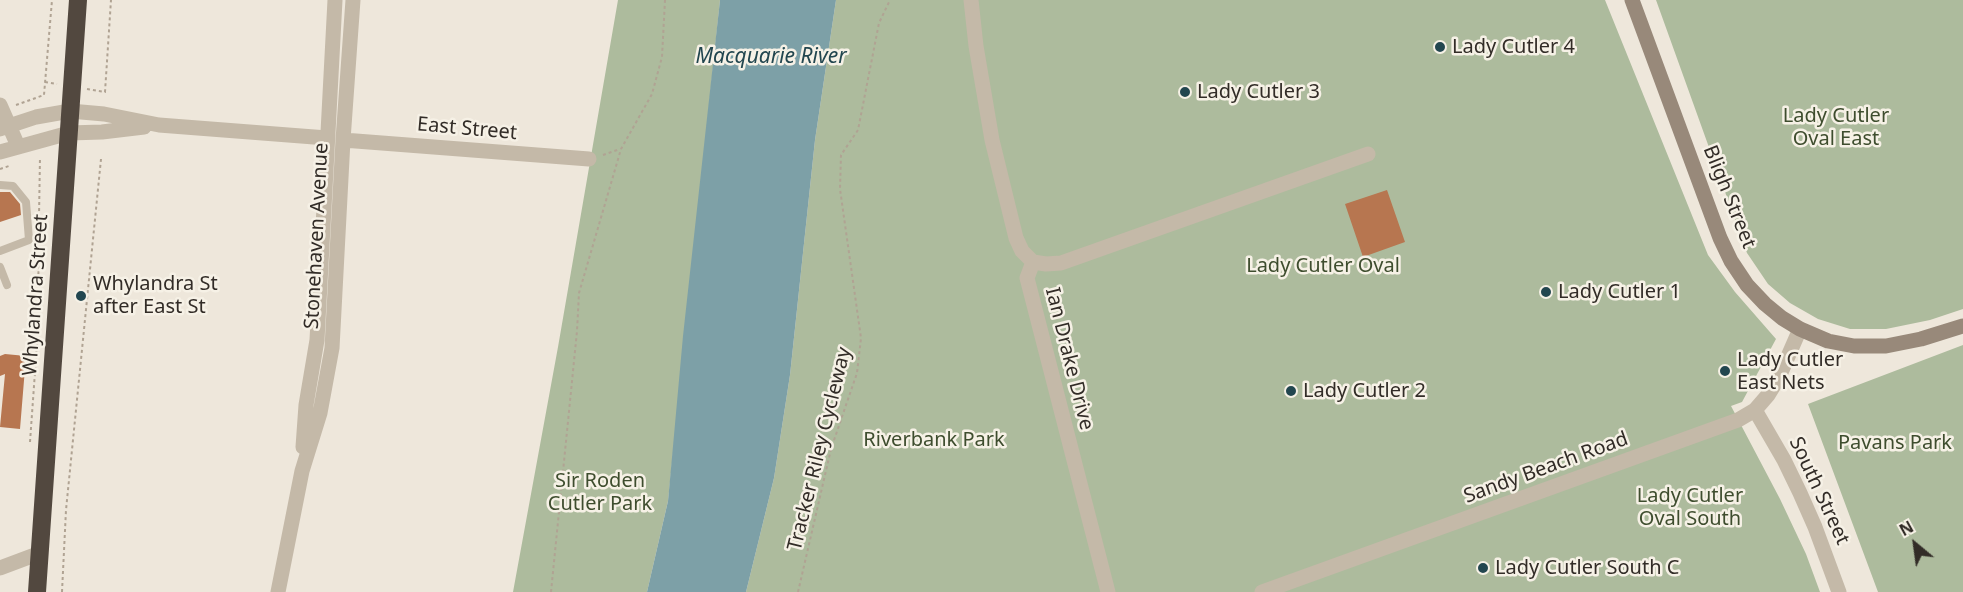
<!DOCTYPE html>
<style>
body{margin:0}
#map{position:relative;width:1963px;height:592px;overflow:hidden;background:#eee7db;font-family:"Noto Sans",sans-serif}
canvas{display:block}
.north{position:absolute;left:1885px;top:514px;width:60px;height:60px;-webkit-text-stroke:4px #f6f1e6;paint-order:stroke;rotate:331deg;font-size:16px;font-weight:700;line-height:24px;text-align:center;color:#322c27}
.north::after{content:'';display:block;margin:auto;width:21px;height:27px;background:#322c27;clip-path:polygon(50% 0,100% 100%,50% 72%,0 100%)}
</style>
<div id="map">
<canvas width="1963" height="592"></canvas>
<div class="north">N</div>
</div>
<script>
const g = document.querySelector('canvas').getContext('2d');
g.lineJoin = 'round';
function paint(path, color) {
  g.fillStyle = color;
  g.fill(path, 'evenodd');
}
function shape(rows) {
  const path = new Path2D();
  for (const r of rows) {
    path.moveTo(r[0], r[1]);
    for (let i = 2; i < r.length; i += 2) path.lineTo(r[i], r[i + 1]);
  }
  return path;
}
function stroke(path, color, width, dash) {
  g.strokeStyle = color;
  g.lineWidth = width;
  g.lineCap = dash ? 'butt' : 'round';
  g.setLineDash(dash || []);
  g.stroke(path);
}
function write(font, color, halo, rows, align = 'center') {
  g.font = font + ' "Noto Sans",sans-serif';
  g.lineWidth = 5;
  g.setLineDash([]);
  g.textBaseline = 'middle';
  g.strokeStyle = halo;
  g.fillStyle = color;
  for (const [text, x, y, turn = 0] of rows) {
    g.save();
    g.translate(x, y);
    g.rotate((+turn || 0) * Math.PI / 180);
    g.textAlign = isNaN(turn) ? turn : align;
    if (halo) g.strokeText(text, 0, 0);
    g.fillText(text, 0, 0);
    g.restore();
  }
}
paint(shape([
 [618,0,720,0,668,501,647,592,513,592,558,347],
 [836,0,1605,0,1708,255,1735,292,1776,339,1742,402,1731,406,1780,499,1806,554,1820,592,746,592,774,478,790,375,815,140],
 [1656,0,1963,0,1963,309,1930,320,1886,329,1850,329,1818,319,1790,303,1768,284,1747,253],
 [1963,345,1963,592,1878,592,1808,404]
]), '#adbb9d');
paint(shape([
 [720,0,836,0,815,140,790,375,774,478,746,592,647,592,668,501,683,336]
]), '#7da0a7');
paint(shape([
 [1387,190,1405,242,1363,257,1345,204],
 [0,192,10,192,20,204,21,215,0,222],
 [5,354,26,356,20,429,0,427,5,374,0,376,0,356]
]), '#b77650');
stroke(shape([
 [45,82,57,84],
 [87,89,105,92,111,0],
 [16,105,44,95,52,0],
 [603,155,620,149],
 [0,169,9,166],
 [39,217,40,157],
 [30,442,37,344,39,244],
 [62,592,66,510,101,159],
 [551,592,577,331,579,293,621,149,652,94,662,57,665,0],
 [798,592,831,449,857,373,861,338,840,189,841,155,858,130,879,23,890,0]
]), '#b0a393', 2, [3, 3]);
stroke(shape([
 [0,185,13,186,26,202,29,240,0,251],
 [0,267,7,285]
]), '#c4b9a8', 8);
stroke(shape([
 [971,0,976,46,992,140,1016,238,1022,251,1033,262,1027,278,1108,592],
 [0,105,18,146],
 [0,129,36,117,70,111,104,114,159,125,327,138],
 [343,140,589,159],
 [0,152,69,133,102,132,144,127],
 [1033,262,1046,264,1061,263,1368,154],
 [1755,410,1784,460,1800,493,1815,527,1839,592],
 [303,447,306,405,317,340,335,0],
 [0,568,40,553],
 [278,592,302,471,320,413,332,348,343,140,353,0],
 [1262,592,1738,420,1755,410,1768,395,1779,377,1800,329]
]), '#c4b9a8', 15);
stroke(shape([
 [1632,0,1720,238,1731,261,1747,285,1765,304,1782,318,1800,329,1828,341,1854,346,1886,346,1921,339,1963,326]
]), '#98897a', 15);
stroke(shape([
 [37,592,78,0]
]), '#52483f', 18);
for (const [x, y, r, color] of [
 [1440,47,6,"#22464f"],
 [1185,92,6,"#22464f"],
 [1546,292,6,"#22464f"],
 [81,296,6,"#22464f"],
 [1725,371,6,"#22464f"],
 [1291,391,6,"#22464f"],
 [1483,568,6,"#22464f"]
]) {
  const dot = new Path2D();
  dot.arc(x, y, r, 0, 2 * Math.PI);
  g.fillStyle = color;
  g.fill(dot);
  stroke(dot, '#f6f1e6', 2);
}
write('20px', '#322c27', '#f6f1e6', [
 ["Lady Cutler 4",1452,47],
 ["Lady Cutler 3",1197,92],
 ["Whylandra St",93,284],
 ["after East St",93,307],
 ["Lady Cutler 1",1558,292],
 ["Lady Cutler",1737,360],
 ["East Nets",1737,383],
 ["Lady Cutler 2",1303,391],
 ["Lady Cutler South C",1495,568]
], 'left');
write('20px', '#3e4d2e', '#f6f1e6', [
 ["Lady Cutler",1836,116],
 ["Oval East",1836,139],
 ["Lady Cutler Oval",1323,266],
 ["Riverbank Park",934,440],
 ["Pavans Park",1895,443],
 ["Sir Roden",600,481],
 ["Cutler Park",600,504],
 ["Lady Cutler",1690,496],
 ["Oval South",1690,519]
]);
write('20px', '#322c27', '#f6f1e6', [
 ["East Street",467,129,5],
 ["Bligh Street",1729,197,68],
 ["Stonehaven Avenue",317,236,-87],
 ["Whylandra Street",36,295,-86],
 ["Ian Drake Drive",1069,359,76],
 ["Tracker Riley Cycleway",820,449,-76],
 ["Sandy Beach Road",1546,468,-20],
 ["South Street",1819,491,65]
]);
write('italic 21px', '#22464f', '#f6f1e6', [
 ["Macquarie River",771,57]
]);
</script>
